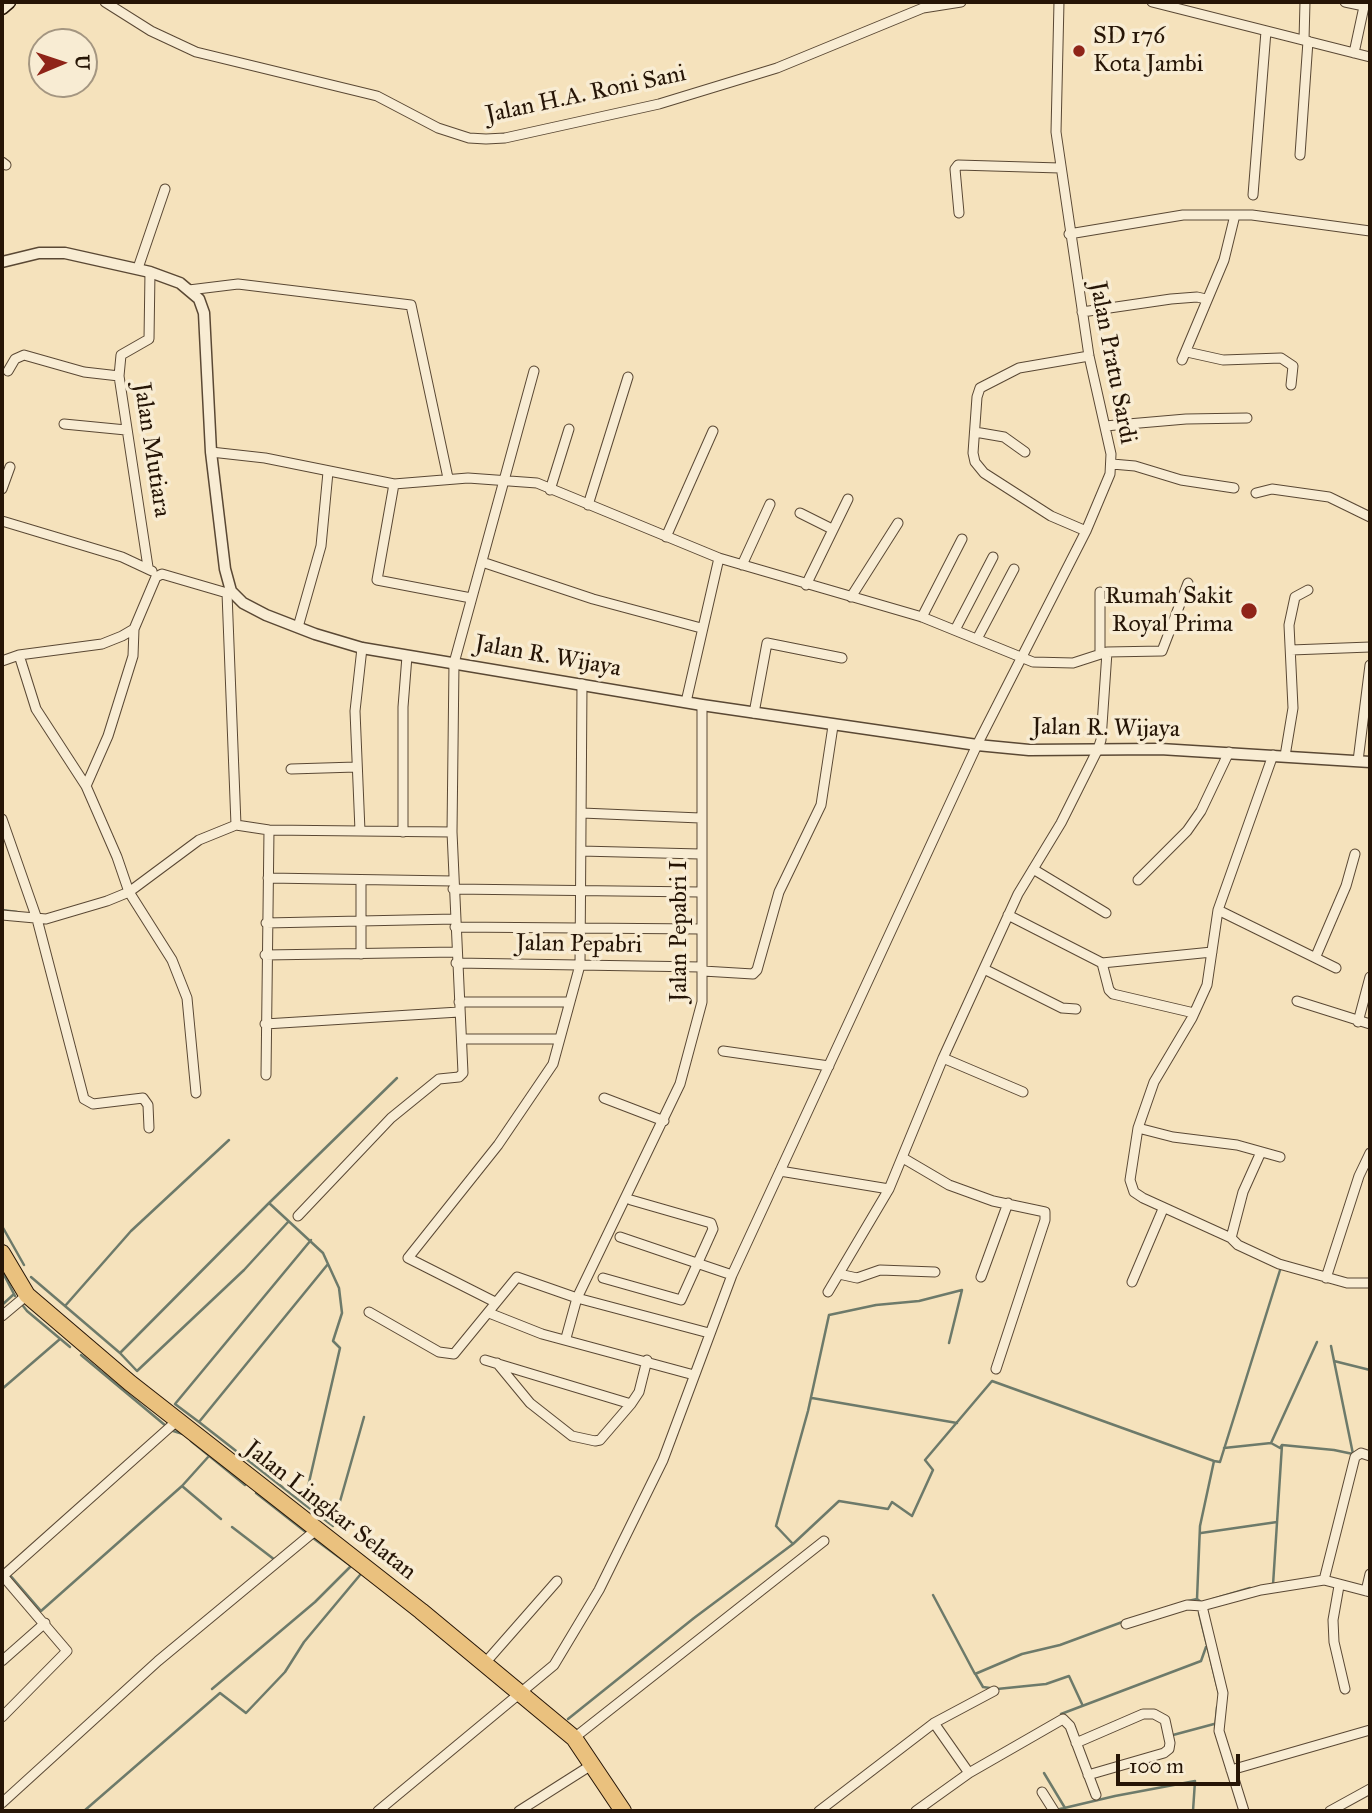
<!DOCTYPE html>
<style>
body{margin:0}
#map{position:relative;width:1372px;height:1813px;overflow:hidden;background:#f5e2bc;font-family:"IM FELL Great Primer",serif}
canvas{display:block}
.frame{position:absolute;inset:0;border:4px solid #261506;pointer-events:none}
.north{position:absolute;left:28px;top:28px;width:70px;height:70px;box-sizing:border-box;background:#f8ecd3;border:2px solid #a49681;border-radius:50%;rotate:88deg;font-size:19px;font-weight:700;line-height:28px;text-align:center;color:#261506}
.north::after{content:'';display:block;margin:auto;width:24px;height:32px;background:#8f2418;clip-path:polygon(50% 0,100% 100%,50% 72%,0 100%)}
.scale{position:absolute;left:1116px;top:1754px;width:124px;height:32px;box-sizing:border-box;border:4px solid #261506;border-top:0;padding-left:9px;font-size:21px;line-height:24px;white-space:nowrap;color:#261506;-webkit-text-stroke:5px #f8ecd3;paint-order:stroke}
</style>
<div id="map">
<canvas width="1372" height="1813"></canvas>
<div class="frame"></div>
<div class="north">U</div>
<div class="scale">100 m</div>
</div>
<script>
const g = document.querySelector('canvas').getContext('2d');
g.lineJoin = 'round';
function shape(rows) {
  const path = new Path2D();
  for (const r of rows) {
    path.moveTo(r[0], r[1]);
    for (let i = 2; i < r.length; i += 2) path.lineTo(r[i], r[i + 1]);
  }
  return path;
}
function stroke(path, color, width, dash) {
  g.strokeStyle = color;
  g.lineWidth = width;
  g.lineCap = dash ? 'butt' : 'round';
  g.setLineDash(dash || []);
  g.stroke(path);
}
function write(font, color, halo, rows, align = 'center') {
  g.font = font + ' "IM FELL Great Primer",serif';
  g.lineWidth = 7;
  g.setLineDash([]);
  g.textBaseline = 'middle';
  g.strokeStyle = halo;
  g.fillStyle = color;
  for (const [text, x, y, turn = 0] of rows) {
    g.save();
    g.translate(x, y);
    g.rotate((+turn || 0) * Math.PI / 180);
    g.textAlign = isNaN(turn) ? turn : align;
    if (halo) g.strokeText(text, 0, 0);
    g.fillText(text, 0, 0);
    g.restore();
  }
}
stroke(shape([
 [2,910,17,912],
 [229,1140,131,1231,65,1306,120,1353,269,1203,323,1253,328,1264,339,1288,342,1313,333,1341,340,1348,304,1504,199,1422,328,1264],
 [269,1203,397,1078],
 [2,1226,24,1265],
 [2,1271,15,1296],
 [31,1277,65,1306],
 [20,1302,27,1311,70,1347],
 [2,1305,14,1294],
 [949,1343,962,1290,919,1301,876,1305,829,1315,808,1411,776,1526,793,1544,839,1501,888,1509,892,1502,912,1516,933,1470,925,1460,992,1381,1214,1461],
 [1331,1346,1353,1454],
 [120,1353,137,1371,244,1270,288,1222],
 [81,1355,166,1426],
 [1334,1361,1370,1370],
 [2,1389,60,1339],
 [812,1398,957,1423],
 [199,1422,175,1404,311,1240],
 [170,1430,183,1434],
 [191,1441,245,1485],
 [1271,1443,1317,1342],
 [1224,1448,1271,1443,1280,1448,1282,1445,1334,1450,1353,1454],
 [182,1486,221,1519],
 [256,1493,307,1533],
 [304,1504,333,1526,364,1417],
 [232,1527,275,1560],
 [1201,1533,1277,1522],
 [9,1574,41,1611,182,1486,209,1456],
 [1273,1585,1282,1445],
 [933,1595,975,1674,1022,1654,1060,1645,1125,1621],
 [1197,1599,1200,1526,1214,1461,1220,1462,1281,1267],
 [1213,1599,1250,1588],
 [1188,1601,1197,1599,1201,1602],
 [1199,1613,1219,1694],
 [976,1675,983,1687,997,1689,1046,1684,1069,1676,1082,1704],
 [212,1689,315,1602,351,1566,313,1538],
 [1061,1714,1201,1661,1206,1647],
 [568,1719,694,1618,793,1544],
 [1215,1728,1217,1707],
 [1173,1735,1214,1724],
 [1044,1773,1065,1808],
 [84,1811,220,1693,246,1713,285,1672,304,1642,360,1575],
 [1062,1811,1060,1809,1115,1796,1195,1781,1193,1811]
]), '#6d7a6a', 2.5);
const minor = shape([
 [105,2,151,31,196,52,377,96,438,128,469,138,486,139,505,138,659,104,777,68,923,8,961,2],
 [1152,2,1370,57],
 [1345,2,1364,6],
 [1304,40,1305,2],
 [1354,53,1365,2],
 [1300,155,1308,41],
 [2,162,6,165],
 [1253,195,1266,31],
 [959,213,955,169,958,165,1060,168],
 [1069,234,1183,215,1252,215,1370,231],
 [138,268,165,189],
 [189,290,238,284,411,305,448,478],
 [1082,312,1171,299,1197,297,1206,299],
 [1187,352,1223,360,1281,358,1293,366,1291,385],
 [1182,360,1224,260,1235,215],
 [8,371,15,359,24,355,84,372,119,376],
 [64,424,126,430],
 [1105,426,1186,419,1247,418],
 [975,432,1004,437,1025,452],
 [211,452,265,458,394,484,468,478,537,483,719,558,922,617,1033,662,1073,663,1107,652,1162,651,1188,583],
 [1112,464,1135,466,1181,480,1234,488],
 [394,484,377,580,471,598],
 [2,489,10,467],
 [550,490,569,429],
 [1256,493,1272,489,1329,497,1370,517],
 [588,505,628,377],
 [800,513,832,529],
 [2,521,122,557,152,571],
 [1086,531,1051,516,984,473,975,462,973,453,977,397,980,388,1019,368,1089,356],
 [666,537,713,431],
 [482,562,593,599,701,628],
 [742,565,770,504],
 [148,567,119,376,121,355,149,339,150,272],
 [806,585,848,499],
 [1100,592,1100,653],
 [227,593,236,825],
 [851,597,898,523],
 [922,617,962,539],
 [298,627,321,546,328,472],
 [955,630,993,557],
 [977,639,1014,569],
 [1291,650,1370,647],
 [19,655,36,709,86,786,117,857,129,892,172,960,187,998,196,1093],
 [2,661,19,655,102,644,122,636,134,629,156,577,162,574,227,593,231,591],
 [686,702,719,558],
 [754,713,767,643,842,658],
 [1273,755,1218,910,1207,985,1192,1018,1154,1082,1138,1128,1130,1180,1134,1192,1143,1198,1231,1238,1238,1245,1279,1264,1347,1283,1370,1283],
 [1285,756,1293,708,1289,625,1295,597,1308,590],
 [1358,761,1370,665],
 [291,769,356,767],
 [86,786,108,736,133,656,134,629],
 [582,813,700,818],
 [2,819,37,919,84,1099,93,1104,143,1098,148,1105,149,1128],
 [360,831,355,711,362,648],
 [403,832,403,707,407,656],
 [581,851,700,854],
 [1033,869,1106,913],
 [268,878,453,881],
 [1138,880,1187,831,1201,811,1229,752],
 [361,881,361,954],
 [453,889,700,892],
 [1218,910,1336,968],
 [2,915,46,919,107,901,129,892,199,840,236,825,269,830,452,832],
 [1008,915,1102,963,1212,952],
 [266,923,455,919],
 [455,927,701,929],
 [265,955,456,952],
 [1316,956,1346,886,1355,854],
 [456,963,701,967],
 [1102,963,1109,990,1113,994,1194,1013],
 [984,969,1062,1008,1076,1009],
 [703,971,753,974,757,970,779,892,821,805,833,726],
 [1297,1001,1370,1024],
 [459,1002,570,1002],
 [1358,1022,1370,977],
 [265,1024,459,1012],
 [463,1039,559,1039],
 [723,1051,829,1066],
 [943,1058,1023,1092],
 [266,1075,269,830],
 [604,1098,664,1121],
 [1138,1128,1173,1137,1237,1145,1280,1157],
 [903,1158,949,1185,993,1201,1045,1212,1045,1220,996,1369],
 [780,1171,889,1189],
 [298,1216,391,1118,439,1079,459,1077,463,1073,452,832,454,663,534,371],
 [620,1237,732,1275],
 [1231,1238,1243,1192,1261,1152],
 [839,1274,857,1278,880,1270,935,1272],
 [981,1277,1008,1203],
 [603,1278,681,1300,713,1229,711,1223,631,1200],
 [1326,1278,1359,1176,1370,1153],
 [1132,1282,1163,1209],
 [828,1292,889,1189,943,1058,1018,894,1061,823,1098,749,1101,740,1107,652],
 [495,1302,408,1258,498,1145,553,1064,580,965,582,684],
 [369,1312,439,1352,454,1354,517,1277,577,1298,709,1333],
 [489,1313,542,1334,694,1375],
 [2,1316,27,1295],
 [566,1338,577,1298,680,1084,702,1002,702,705],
 [485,1360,631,1404],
 [497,1363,530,1403,572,1436,595,1441,600,1440,631,1404,639,1392,647,1360],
 [1324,1580,1355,1457,1361,1453,1370,1456],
 [1339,1586,1333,1620,1334,1642,1345,1689],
 [1366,1591,1370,1574],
 [1202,1606,1261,1590,1324,1580,1370,1592],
 [1126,1624,1187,1605,1202,1606,1223,1693,1219,1731,1244,1811],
 [2,1661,45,1623],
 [485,1663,557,1581],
 [2,1717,67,1651,3,1576,179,1419],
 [934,1723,969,1773],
 [574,1738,824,1541],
 [1076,1743,1143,1714,1154,1714,1165,1720,1170,1743,1169,1749,1164,1753,1088,1775],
 [1231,1770,1370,1730],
 [1042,1792,1054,1811],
 [2,1803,158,1661,316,1530],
 [378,1811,554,1665,599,1590,663,1460,732,1275,977,745,1086,531,1110,474,1111,454,1089,356,1056,132,1059,2],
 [519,1811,593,1764],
 [819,1811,934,1723,994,1691],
 [916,1811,969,1773,1063,1719,1070,1726,1096,1795],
 [1330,1811,1370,1789]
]);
const tertiary = shape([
 [2,262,39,253,65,253,150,272,180,283,199,299,204,313,211,452,225,569,231,591,243,603,266,615,315,634,362,648,702,705,977,745,1029,750,1160,749,1370,762]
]);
const secondary = shape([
 [2,8,9,2]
]);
const trunk = shape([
 [2,1253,27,1295,130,1383,421,1611,574,1738,623,1811]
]);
stroke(minor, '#5a4834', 11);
stroke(tertiary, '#5a4834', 13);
stroke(secondary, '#261506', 15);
stroke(trunk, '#261506', 18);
stroke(minor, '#f8ecd3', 9);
stroke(tertiary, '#f8ecd3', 10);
stroke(secondary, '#f8ecd3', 12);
stroke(trunk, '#eac17e', 16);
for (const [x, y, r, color] of [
 [1079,51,7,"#8f2418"],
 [1249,611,9,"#8f2418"]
]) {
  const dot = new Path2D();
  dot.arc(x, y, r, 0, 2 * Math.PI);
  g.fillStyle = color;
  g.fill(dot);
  stroke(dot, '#f8ecd3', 2.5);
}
write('24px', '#261506', '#f8ecd3', [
 ["SD 176",1093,37],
 ["Kota Jambi",1093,65],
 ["Rumah Sakit",1233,597,"right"],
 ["Royal Prima",1233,625,"right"]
], 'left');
write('24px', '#261506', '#f8ecd3', [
 ["Jalan H.A. Roni Sani",586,95,-12],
 ["Jalan Pratu Sardi",1112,363,79],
 ["Jalan Mutiara",151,450,81],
 ["Jalan R. Wijaya",548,657,10],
 ["Jalan R. Wijaya",1106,729,1],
 ["Jalan Pepabri I",680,931,-90],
 ["Jalan Pepabri",579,945,1],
 ["Jalan Lingkar Selatan",330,1511,38]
]);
</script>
